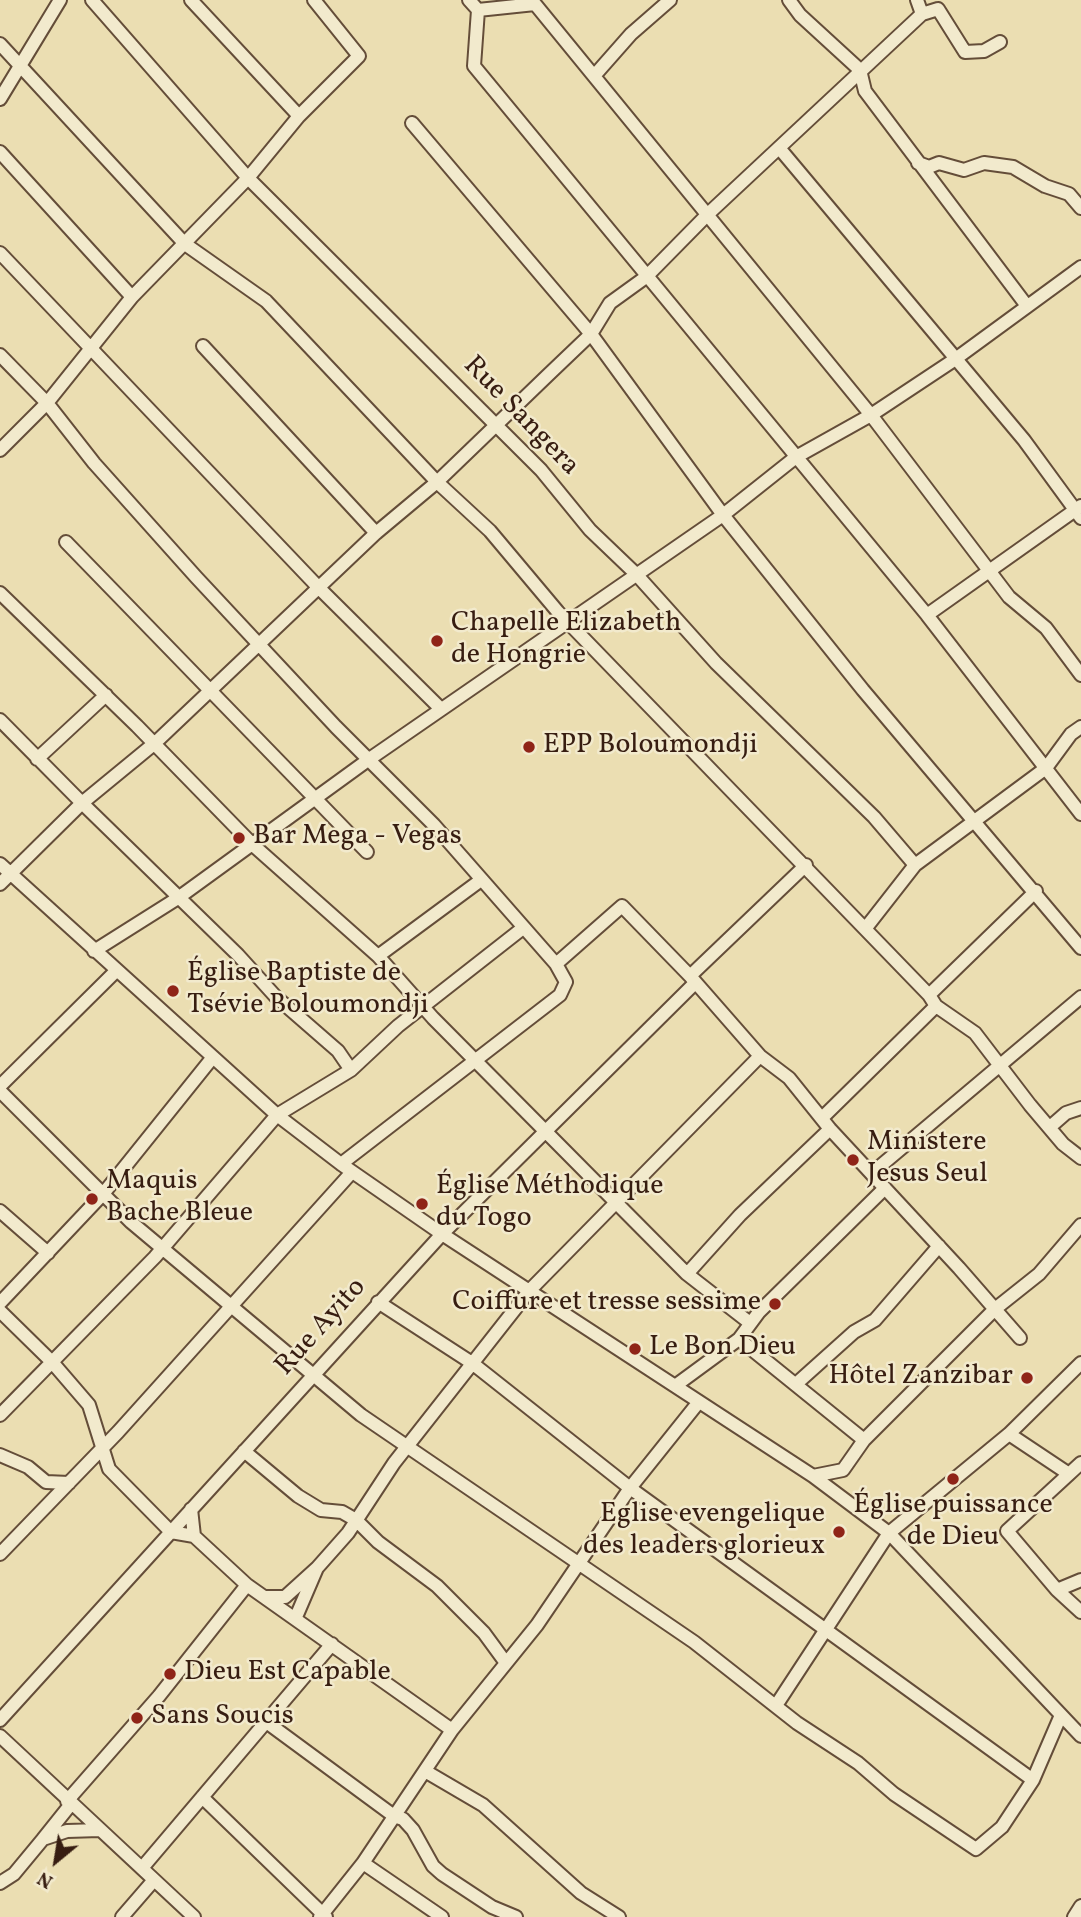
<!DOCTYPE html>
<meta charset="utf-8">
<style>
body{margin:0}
#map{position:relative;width:1081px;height:1917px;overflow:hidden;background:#ebdeb2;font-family:Vollkorn,serif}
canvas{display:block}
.north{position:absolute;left:21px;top:1826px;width:70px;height:70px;-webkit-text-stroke:5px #f2eacd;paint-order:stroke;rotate:210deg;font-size:19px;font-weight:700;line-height:28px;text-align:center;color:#371d11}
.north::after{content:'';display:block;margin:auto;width:24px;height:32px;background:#371d11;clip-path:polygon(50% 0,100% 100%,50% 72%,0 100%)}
</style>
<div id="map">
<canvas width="1081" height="1917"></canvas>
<div class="north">N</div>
</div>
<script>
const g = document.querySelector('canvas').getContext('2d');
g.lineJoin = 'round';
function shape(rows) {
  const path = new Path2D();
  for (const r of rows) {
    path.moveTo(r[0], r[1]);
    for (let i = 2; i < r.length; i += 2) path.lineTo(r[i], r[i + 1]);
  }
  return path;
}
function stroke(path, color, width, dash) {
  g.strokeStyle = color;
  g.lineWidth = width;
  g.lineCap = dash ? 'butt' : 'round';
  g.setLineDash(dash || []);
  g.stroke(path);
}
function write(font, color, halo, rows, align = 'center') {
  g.font = font + ' Vollkorn,serif';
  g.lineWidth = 5;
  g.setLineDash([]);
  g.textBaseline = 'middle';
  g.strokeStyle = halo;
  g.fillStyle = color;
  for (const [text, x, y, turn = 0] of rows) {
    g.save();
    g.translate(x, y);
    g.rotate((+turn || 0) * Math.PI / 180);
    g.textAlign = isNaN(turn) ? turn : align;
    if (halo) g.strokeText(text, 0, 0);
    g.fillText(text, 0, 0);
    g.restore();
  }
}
const minor = shape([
 [92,0,248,178,541,470,590,530,636,574,716,663,874,817,915,865],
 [191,0,299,116],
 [469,0,478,10,474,66,927,615,1081,814],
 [789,0,800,15,860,70,865,91,1027,306],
 [478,10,535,4,871,415,1009,597,1046,628,1081,675],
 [922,14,938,9,965,52,984,51,1000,42],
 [0,44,185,244,266,301,437,482,490,531,558,612,929,995,1036,891],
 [594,76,631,34,670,0],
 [0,99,60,0],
 [412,123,591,334,723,515,863,690,1081,948],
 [780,149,1024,440,1081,518],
 [0,152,132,297],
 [918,163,929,167,939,163,964,170,984,163,1013,167,1045,186,1069,194,1081,208],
 [0,253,320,589,441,709],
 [203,346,376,533],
 [0,355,47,403,94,463,196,577,336,727,434,825,556,964,622,906,690,976,760,1056,789,1078,830,1129,959,1268,1020,1338],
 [0,450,47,403,132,297,248,178,299,116,359,56,314,0],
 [66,542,367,852],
 [0,593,137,726,253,845,378,956,433,1018,687,1274,750,1323],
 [927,615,1081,506],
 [0,720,82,803,0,884],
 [37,759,106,695],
 [0,864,277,1115,341,1164,442,1234,813,1476,889,1533,1081,1736],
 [865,929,915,865,1046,768,1071,734,1081,727],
 [94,951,178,898,368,760,723,515,796,457,871,415,954,360,1081,267],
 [378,956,481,880],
 [690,976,806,865],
 [929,995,936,1006,975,1033,1030,1105,1063,1144,1081,1158],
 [351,1070,338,1051,276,997,238,955,82,803,155,743,376,533,437,482,547,376,591,334,610,303,646,277,708,214,922,14,917,0],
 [0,1086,116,971],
 [0,1091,131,1222,361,1415,694,1642,797,1723,858,1763,894,1794,976,1849,1002,1827,1033,1780,1061,1715],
 [822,1118,936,1006],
 [1050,1127,1066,1113,1081,1108],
 [341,1164,560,995,566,982,556,964],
 [872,1173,1081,997],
 [0,1211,48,1253],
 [687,1274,740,1215,830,1129],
 [378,1302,472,1363,630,1488,1033,1780],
 [0,1303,103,1194,213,1057],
 [0,1311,52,1362,89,1405,109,1469,171,1532,194,1536],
 [739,1339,864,1440],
 [796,1384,854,1332,875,1320,939,1246],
 [675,1386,739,1339,759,1312,885,1188],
 [0,1415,155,1257,277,1115,351,1070,398,1026,523,928],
 [1009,1434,1069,1474,1081,1463],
 [244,1451,298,1496,321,1510,342,1512,356,1520,378,1542,437,1586,484,1633,506,1663],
 [0,1455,28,1467,46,1482,69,1483],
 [1069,1474,1007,1531,1057,1590,1081,1612],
 [813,1476,843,1470,864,1440,995,1309,1039,1274,1081,1225],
 [191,1509,194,1536,247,1585,452,1730],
 [0,1554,118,1432,352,1172],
 [1057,1590,1081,1580],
 [266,1597,285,1597,317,1568],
 [296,1617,317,1568,348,1533,394,1463,530,1290,760,1056],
 [777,1704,889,1533,1009,1434,1081,1363],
 [0,1720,442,1234,695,983],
 [265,1721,394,1816,403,1819,413,1830,433,1866,442,1874,492,1907,516,1917],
 [0,1736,194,1917],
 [425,1771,483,1805,581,1893,619,1917],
 [202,1797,326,1917],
 [67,1801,159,1696,247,1585],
 [43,1839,71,1804],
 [363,1863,442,1917],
 [142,1868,332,1644],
 [0,1883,14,1874,43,1839,67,1831,100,1830],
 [122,1917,154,1880],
 [320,1917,363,1863,452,1730,537,1625,630,1488,698,1403],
 [1074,1917,1081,1906]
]);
stroke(minor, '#644d39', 16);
stroke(minor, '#f2eacd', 12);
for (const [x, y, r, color] of [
 [437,641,7,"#8f2418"],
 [529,747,7,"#8f2418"],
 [239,838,7,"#8f2418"],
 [173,991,7,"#8f2418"],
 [853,1160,7,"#8f2418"],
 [92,1199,7,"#8f2418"],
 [422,1204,7,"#8f2418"],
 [775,1304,7,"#8f2418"],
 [635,1349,7,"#8f2418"],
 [1027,1378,7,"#8f2418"],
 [953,1479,7,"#8f2418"],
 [839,1532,7,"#8f2418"],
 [170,1674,7,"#8f2418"],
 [137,1718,7,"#8f2418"]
]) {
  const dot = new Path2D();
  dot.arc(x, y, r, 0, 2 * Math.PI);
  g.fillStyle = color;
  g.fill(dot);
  stroke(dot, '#f2eacd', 2.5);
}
write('28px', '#371d11', '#f2eacd', [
 ["Rue Sangera",520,417,46],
 ["Rue Ayito",322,1328,-48]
]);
write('28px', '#371d11', '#f2eacd', [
 ["Chapelle Elizabeth",451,625],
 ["de Hongrie",451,657],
 ["EPP Boloumondji",543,747],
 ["Bar Mega - Vegas",253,838],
 ["Église Baptiste de",187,975],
 ["Tsévie Boloumondji",187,1007],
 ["Ministere",867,1144],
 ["Jesus Seul",867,1176],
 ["Maquis",106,1183],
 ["Bache Bleue",106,1215],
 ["Église Méthodique",436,1188],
 ["du Togo",436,1220],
 ["Coiffure et tresse sessime",761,1304,"right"],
 ["Le Bon Dieu",649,1349],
 ["Hôtel Zanzibar",1013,1378,"right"],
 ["Église puissance",953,1507,"center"],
 ["de Dieu",953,1539,"center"],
 ["Eglise evengelique",825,1516,"right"],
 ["des leaders glorieux",825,1548,"right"],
 ["Dieu Est Capable",184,1674],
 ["Sans Soucis",151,1718]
], 'left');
</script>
